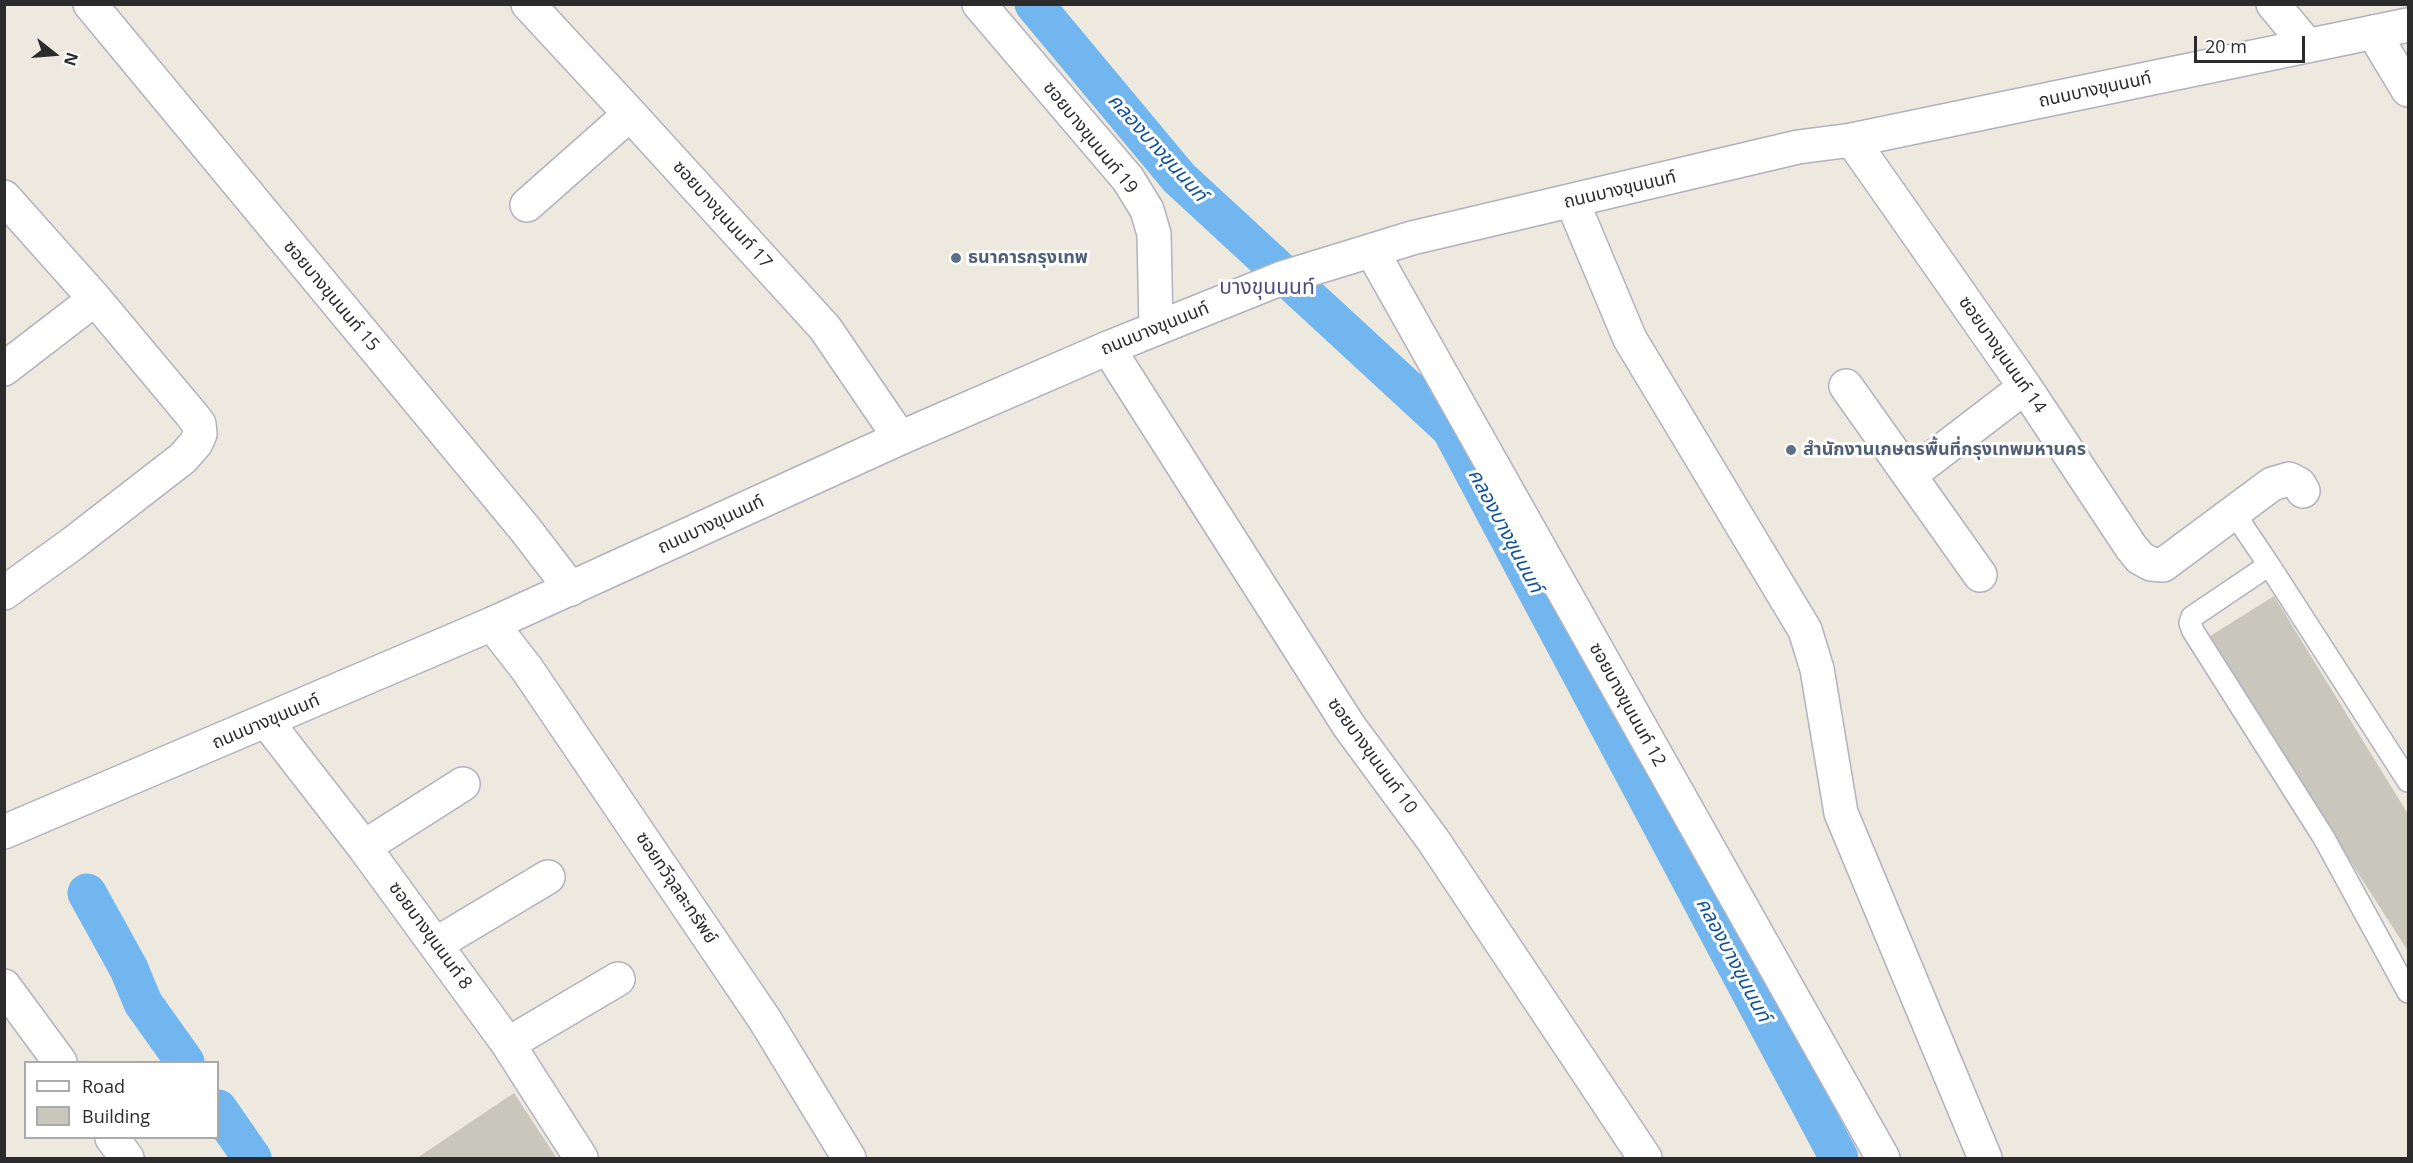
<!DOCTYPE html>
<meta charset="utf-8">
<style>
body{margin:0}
#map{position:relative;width:2413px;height:1163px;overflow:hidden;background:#ede9de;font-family:"Open Sans",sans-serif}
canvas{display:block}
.frame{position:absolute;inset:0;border:6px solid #2b2b2b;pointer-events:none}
.legend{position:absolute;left:24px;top:1061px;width:195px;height:78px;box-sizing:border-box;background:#fff;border:2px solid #aaa;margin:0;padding:8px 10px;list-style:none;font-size:18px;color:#2b2b2b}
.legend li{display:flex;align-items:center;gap:12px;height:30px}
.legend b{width:30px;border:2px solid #aaa}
.north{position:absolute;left:24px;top:24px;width:60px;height:60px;-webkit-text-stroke:4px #fff;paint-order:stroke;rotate:107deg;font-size:16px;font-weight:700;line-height:24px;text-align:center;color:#2b2b2b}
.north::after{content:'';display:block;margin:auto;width:21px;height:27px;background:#2b2b2b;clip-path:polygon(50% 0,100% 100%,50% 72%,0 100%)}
.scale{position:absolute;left:2194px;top:36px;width:111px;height:27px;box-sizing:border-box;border:3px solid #2b2b2b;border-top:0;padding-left:8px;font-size:18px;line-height:21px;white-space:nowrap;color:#2b2b2b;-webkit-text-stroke:4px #fff;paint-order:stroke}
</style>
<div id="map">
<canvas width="2413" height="1163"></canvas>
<div class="frame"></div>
<ul class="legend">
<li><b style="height:8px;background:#fff"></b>Road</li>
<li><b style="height:16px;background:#c9c7bc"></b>Building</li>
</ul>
<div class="north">N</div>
<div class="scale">20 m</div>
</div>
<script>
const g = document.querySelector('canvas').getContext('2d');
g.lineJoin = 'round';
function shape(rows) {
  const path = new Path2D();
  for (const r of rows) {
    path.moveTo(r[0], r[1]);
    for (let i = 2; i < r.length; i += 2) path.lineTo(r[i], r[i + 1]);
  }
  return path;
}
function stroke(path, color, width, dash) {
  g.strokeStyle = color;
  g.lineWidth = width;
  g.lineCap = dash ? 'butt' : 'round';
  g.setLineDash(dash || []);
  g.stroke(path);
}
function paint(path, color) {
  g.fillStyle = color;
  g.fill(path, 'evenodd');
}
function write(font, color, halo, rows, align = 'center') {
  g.font = font + ' "Open Sans","Noto Sans Thai",sans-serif';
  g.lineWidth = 6;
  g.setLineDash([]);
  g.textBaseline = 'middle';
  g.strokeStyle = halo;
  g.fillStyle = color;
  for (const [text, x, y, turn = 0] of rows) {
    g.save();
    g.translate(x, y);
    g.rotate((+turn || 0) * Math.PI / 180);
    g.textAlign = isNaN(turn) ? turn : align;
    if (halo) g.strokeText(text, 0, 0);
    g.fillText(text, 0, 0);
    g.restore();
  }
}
stroke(shape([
 [1034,4,1179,178,1451,429,1839,1158],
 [87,893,129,969,143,1003,185,1062],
 [218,1109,252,1158]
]), '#71b6ef', 39);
paint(shape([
 [2274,596,2408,814,2408,951,2207,638],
 [514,1093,556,1157,417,1158]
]), '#c9c7bc');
const lane = shape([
 [2234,513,2269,565],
 [2408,781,2269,565,2192,617,2190,623,2193,631,2324,838,2408,992]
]);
const street = shape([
 [90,4,525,529,571,589],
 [528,4,630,114,825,328,900,438],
 [979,4,1128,179,1147,210,1154,234,1156,327],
 [2273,4,2307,45],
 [2373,32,2408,90],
 [1852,140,2025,387,2131,547,2140,558,2151,564,2163,565,2272,484,2289,479,2299,484,2303,491],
 [4,197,95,299,192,415,199,424,200,434,196,443,183,458,72,544,4,593],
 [1572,201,1630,339,1805,630,1817,669,1841,813,1985,1158],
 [527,205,630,114],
 [1372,251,1883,1158],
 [1108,348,1349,726,1433,840,1645,1158],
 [4,369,95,299],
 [1846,386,1980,575],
 [1910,475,2025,387],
 [492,624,527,669,765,1020,849,1158],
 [267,722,364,847,508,1044,581,1158],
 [364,847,463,784],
 [436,944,548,877],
 [4,986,60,1062],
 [508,1044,618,979],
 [112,1138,127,1158]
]);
const secondary = shape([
 [4,832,492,624,900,438,1108,348,1282,278,1412,238,1798,147,1852,140,2408,25]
]);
stroke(lane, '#b1b1bf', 24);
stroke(street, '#b1b1bf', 36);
stroke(secondary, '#b1b1bf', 36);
stroke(lane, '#fff', 21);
stroke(street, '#fff', 33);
stroke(secondary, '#fff', 33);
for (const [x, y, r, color] of [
 [956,258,6,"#5c6f8a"],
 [1791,450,6,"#5c6f8a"]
]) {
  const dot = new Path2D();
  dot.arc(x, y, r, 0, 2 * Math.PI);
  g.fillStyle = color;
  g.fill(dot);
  stroke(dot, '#fff', 2);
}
write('18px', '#2b2b2b', '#fff', [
 ["ถนนบางขุนนนท์",2095,90,-12],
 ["ซอยบางขุนนนท์ 19",1090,138,51],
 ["ถนนบางขุนนนท์",1620,190,-13],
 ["ซอยบางขุนนนท์ 17",722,215,48],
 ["ซอยบางขุนนนท์ 15",331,296,50],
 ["ถนนบางขุนนนท์",1155,329,-22],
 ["ซอยบางขุนนนท์ 14",2002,355,55],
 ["ถนนบางขุนนนท์",711,525,-25],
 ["ซอยบางขุนนนท์ 12",1627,705,61],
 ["ถนนบางขุนนนท์",266,722,-23],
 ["ซอยบางขุนนนท์ 10",1372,756,54],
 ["ซอยทวีจุลละทรัพย์",676,888,56],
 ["ซอยบางขุนนนท์ 8",430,936,54]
]);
write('bold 18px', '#4e5e75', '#fff', [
 ["ธนาคารกรุงเทพ",968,258],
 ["สำนักงานเกษตรพื้นที่กรุงเทพมหานคร",1803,450]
], 'left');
write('italic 20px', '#0d519d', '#fff', [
 ["คลองบางขุนนนท์",1157,148,48],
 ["คลองบางขุนนนท์",1505,531,62],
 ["คลองบางขุนนนท์",1733,960,62]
]);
write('21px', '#4c4b7c', '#fff', [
 ["บางขุนนนท์",1267,288]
]);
</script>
